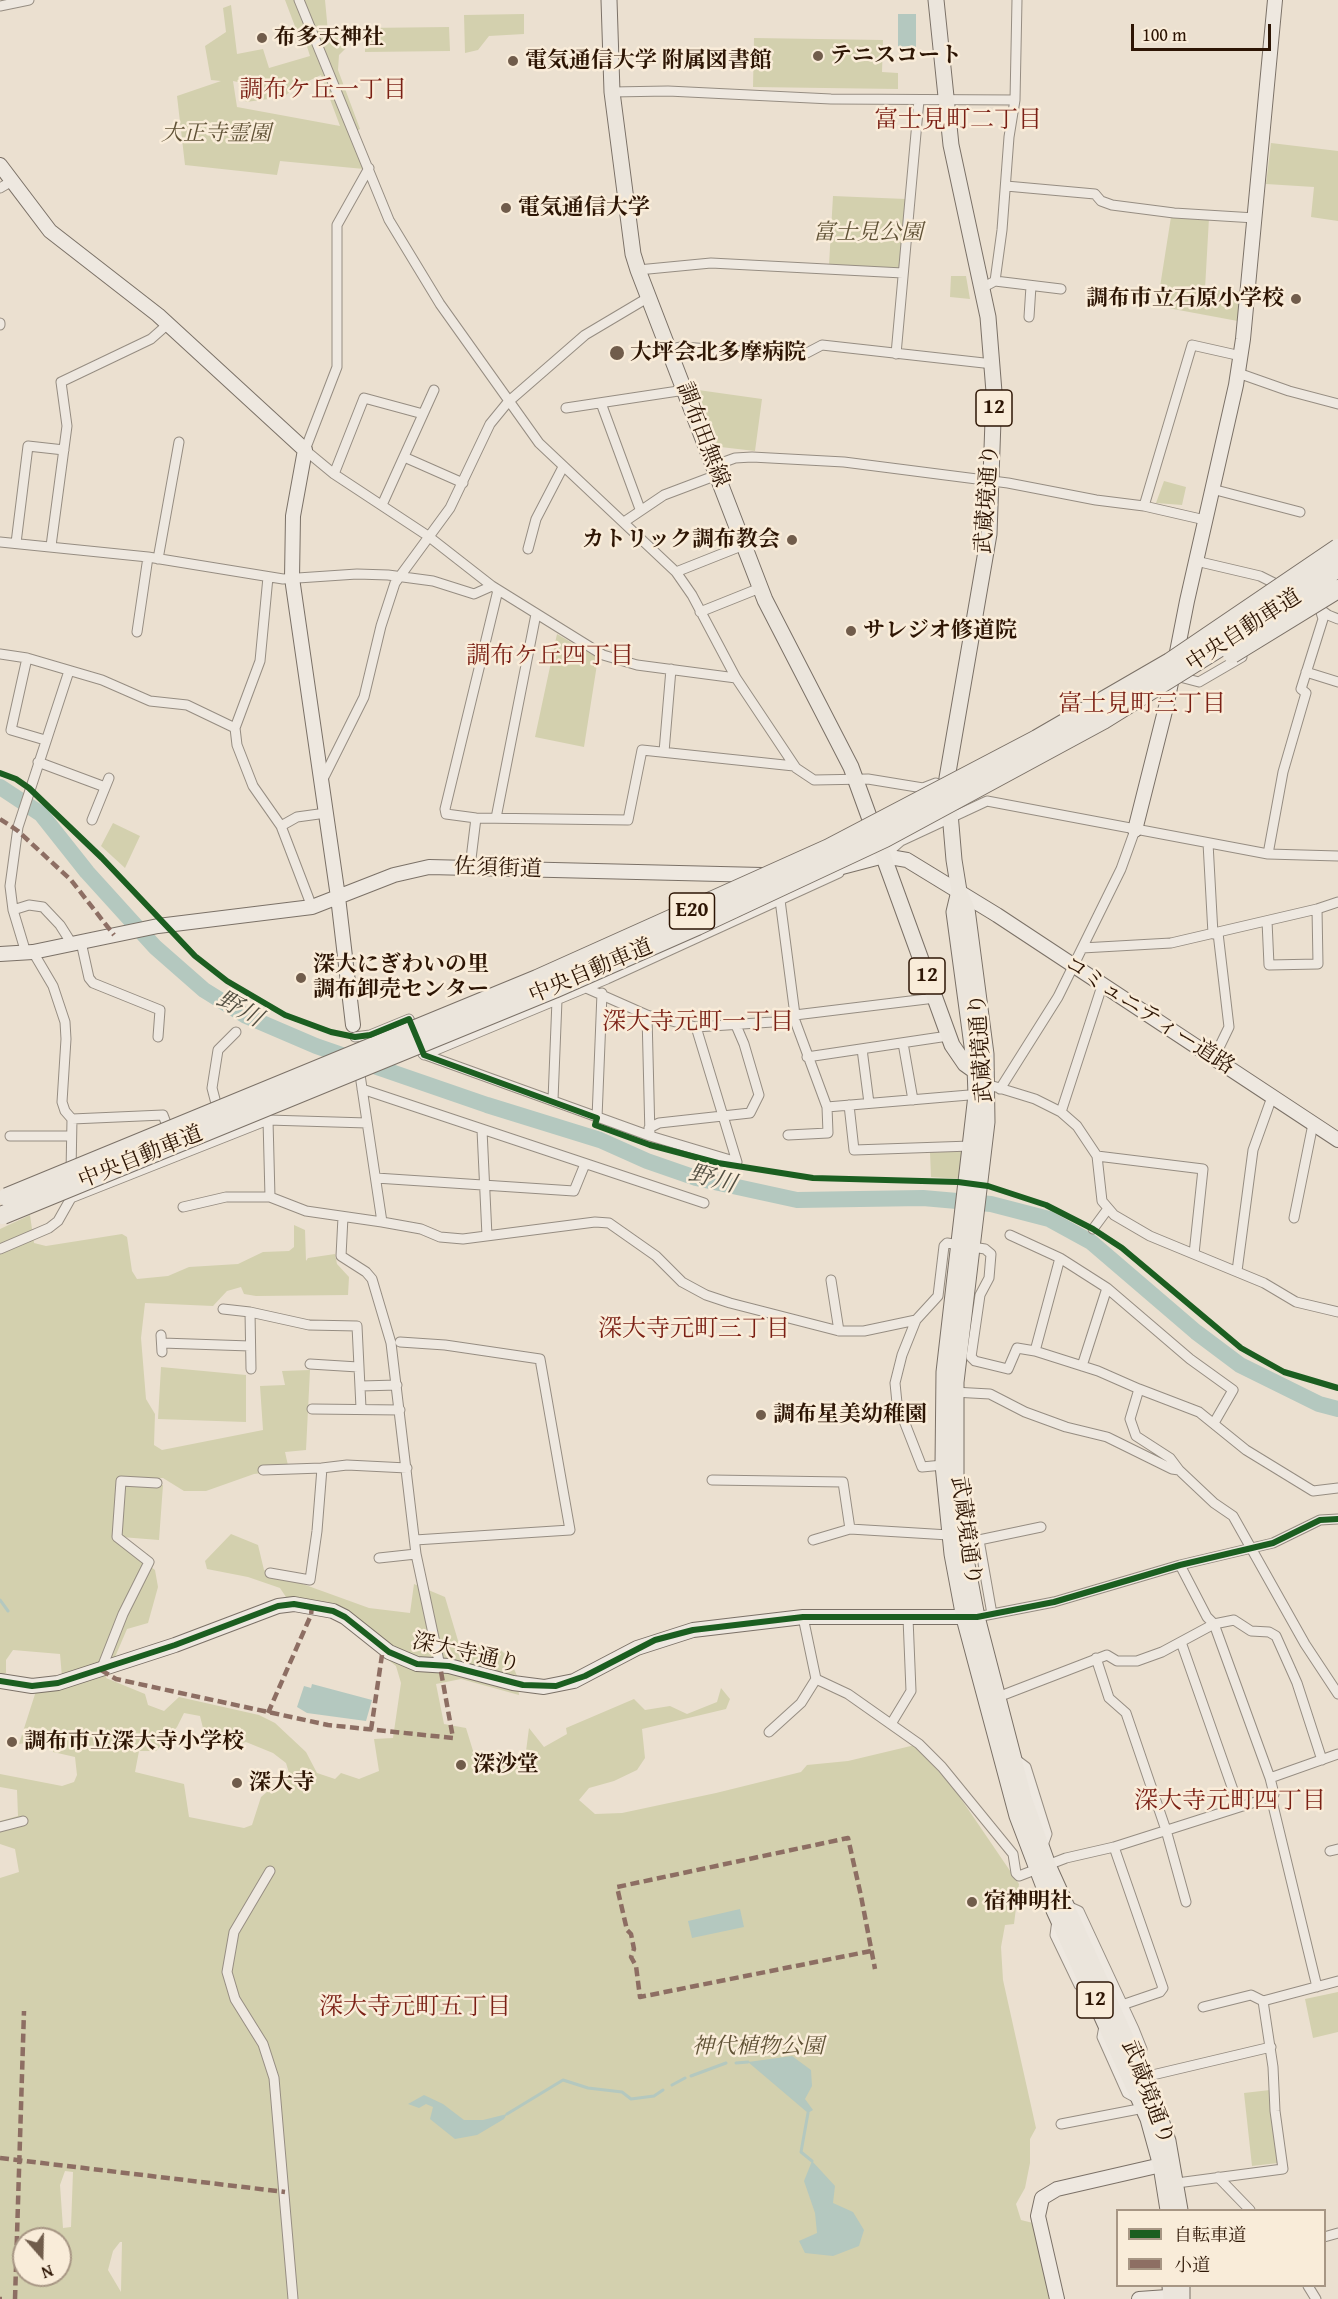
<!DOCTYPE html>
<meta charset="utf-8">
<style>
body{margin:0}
#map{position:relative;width:1338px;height:2299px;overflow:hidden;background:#ebe0d0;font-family:"Gentium Book Plus","Noto Serif JP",serif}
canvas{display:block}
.legend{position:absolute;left:1116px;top:2209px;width:210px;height:78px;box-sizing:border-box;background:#f9ecd9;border:2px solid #a79684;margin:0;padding:8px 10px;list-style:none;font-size:18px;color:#2d1504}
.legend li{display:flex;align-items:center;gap:12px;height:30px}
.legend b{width:30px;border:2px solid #a79684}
.north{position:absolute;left:12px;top:2227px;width:60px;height:60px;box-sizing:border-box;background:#f9ecd9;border:2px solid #a79684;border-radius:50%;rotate:160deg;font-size:16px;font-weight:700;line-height:24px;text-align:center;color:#2d1504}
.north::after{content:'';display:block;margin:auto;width:21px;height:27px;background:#705c4b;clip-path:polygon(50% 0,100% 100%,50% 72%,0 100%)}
.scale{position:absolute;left:1131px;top:24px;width:140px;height:27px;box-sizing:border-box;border:3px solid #2d1504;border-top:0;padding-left:8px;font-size:18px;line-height:21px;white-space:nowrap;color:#2d1504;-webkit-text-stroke:4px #f9ecd9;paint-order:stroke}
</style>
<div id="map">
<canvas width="1338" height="2299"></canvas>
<ul class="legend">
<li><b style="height:8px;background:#1b5e20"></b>自転車道</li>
<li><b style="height:8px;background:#8d6e63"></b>小道</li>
</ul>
<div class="north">N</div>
<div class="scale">100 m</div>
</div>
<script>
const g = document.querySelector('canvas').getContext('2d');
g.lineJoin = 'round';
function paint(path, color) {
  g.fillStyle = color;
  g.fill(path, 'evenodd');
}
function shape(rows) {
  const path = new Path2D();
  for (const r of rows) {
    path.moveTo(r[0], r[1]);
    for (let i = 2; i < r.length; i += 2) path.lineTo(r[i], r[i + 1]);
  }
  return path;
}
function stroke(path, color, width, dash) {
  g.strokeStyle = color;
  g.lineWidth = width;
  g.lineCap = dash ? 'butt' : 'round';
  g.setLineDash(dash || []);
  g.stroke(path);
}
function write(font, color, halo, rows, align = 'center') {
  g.font = font + ' "Gentium Book Plus","Noto Serif JP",serif';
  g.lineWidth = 5;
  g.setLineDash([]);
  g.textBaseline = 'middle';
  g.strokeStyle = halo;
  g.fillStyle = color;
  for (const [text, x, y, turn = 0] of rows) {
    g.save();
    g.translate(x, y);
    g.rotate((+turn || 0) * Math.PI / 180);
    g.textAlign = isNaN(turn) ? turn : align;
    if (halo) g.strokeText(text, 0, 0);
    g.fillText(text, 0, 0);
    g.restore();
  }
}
paint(shape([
 [285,0,325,0,328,32,343,31,346,48,339,55,338,70,360,129,351,134,364,169,280,161,277,175,185,165,177,96,221,81,211,80,205,46,226,32,223,8,231,5,237,54,263,49,269,68,310,56,304,37,299,37],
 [321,75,340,126,237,107,233,81,238,82,246,102,283,97,300,85],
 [524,14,524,34,489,36,478,50,465,53,464,15],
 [449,27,450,51,365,52,365,28],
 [754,38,883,40,882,72,898,73,898,89,753,87],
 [1271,143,1338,151,1338,221,1311,217,1314,187,1266,184],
 [833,196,906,199,902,270,829,265],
 [1171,217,1209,218,1205,289,1243,292,1243,322,1157,306],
 [951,276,966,276,970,299,950,297],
 [691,389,762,399,755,451,712,446],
 [1164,481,1186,487,1182,505,1156,503],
 [557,634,598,658,584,747,535,737],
 [113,823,140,836,125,868,101,846],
 [968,1149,964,1179,931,1177,930,1152],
 [30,1215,34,1243,46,1246,122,1234,127,1237,132,1271,137,1279,168,1276,189,1267,238,1264,263,1252,289,1251,294,1247,294,1225,305,1230,306,1261,308,1258,335,1254,337,1264,349,1277,348,1295,256,1296,244,1294,241,1287,227,1291,213,1306,145,1303,141,1338,146,1399,155,1414,154,1445,162,1450,263,1430,260,1386,285,1385,282,1371,310,1370,306,1450,285,1452,289,1470,254,1474,206,1491,184,1491,163,1478,118,1478,116,1541,155,1570,158,1587,148,1623,127,1629,106,1678,145,1694,148,1705,164,1711,179,1697,259,1715,275,1723,306,1752,317,1773,335,1779,341,1773,359,1779,379,1771,374,1739,393,1738,401,1683,396,1666,331,1615,294,1609,280,1588,248,1577,207,1569,205,1561,231,1534,258,1545,264,1570,369,1608,410,1613,414,1584,445,1597,459,1644,483,1644,500,1649,510,1659,517,1676,519,1695,461,1679,436,1684,444,1724,466,1728,478,1767,525,1759,529,1728,544,1747,567,1734,566,1728,634,1699,645,1710,670,1706,687,1714,717,1702,721,1688,730,1699,726,1709,642,1729,645,1758,637,1770,614,1781,589,1788,579,1800,595,1814,622,1813,716,1793,801,1772,807,1765,848,1761,915,1745,920,1750,955,1790,1019,1884,1014,1924,1005,1925,1001,1947,1003,1980,1036,2128,1030,2139,1030,2163,1025,2188,1016,2204,1021,2220,1033,2223,1053,2299,0,2299,0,1878,19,1872,15,1849,0,1844,0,1821,18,1816,17,1790,0,1787,0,1774,62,1786,74,1782,77,1775,75,1757,53,1752,53,1739,19,1744,36,1691,77,1684,70,1675,62,1677,60,1654,13,1650,6,1660,6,1673,0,1676,0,1229],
 [184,1713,200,1716,203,1728,238,1744,246,1742,273,1753,286,1763,289,1773,261,1797,252,1825,244,1828,189,1817,184,1784,135,1772,139,1751,156,1751,177,1727],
 [65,2171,73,2172,71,2227,63,2228,60,2185],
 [24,2239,60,2239,60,2275,24,2275],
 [120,2242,122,2242,121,2292,108,2270,113,2251],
 [161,1367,246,1375,246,1422,158,1419],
 [124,1485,163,1485,159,1540,121,1537],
 [1338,1992,1338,2032,1313,2038,1305,1999],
 [1270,2090,1278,2163,1252,2166,1244,2093]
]), '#d3d0ae');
paint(shape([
 [898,14,916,14,916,47,898,47],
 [312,1684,372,1700,366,1721,307,1713,297,1707,304,1686,311,1688],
 [740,1909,744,1927,692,1938,688,1921],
 [792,2056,811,2070,812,2086,805,2099,813,2110,808,2113,748,2062],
 [424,2095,443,2104,464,2120,483,2120,507,2114,504,2119,477,2135,455,2139,430,2119,433,2107,426,2104,419,2108,408,2104],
 [812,2161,835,2186,833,2203,853,2212,864,2230,859,2246,833,2256,805,2253,799,2241,817,2233,815,2213,804,2181]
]), '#b4c8bf');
stroke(shape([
 [0,1600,8,1611],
 [736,2063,748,2062],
 [691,2076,726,2063],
 [672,2085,685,2078],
 [808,2113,801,2152,812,2161],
 [507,2114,563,2080,588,2088,622,2092,631,2099,654,2096,663,2090]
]), '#b4c8bf', 3);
stroke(shape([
 [0,787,41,814,87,872,155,947,204,990,246,1016,316,1046,487,1105,600,1140,647,1161,696,1178,797,1200,923,1198,991,1204,1049,1219,1091,1242,1196,1332,1240,1365,1319,1404,1338,1409]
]), '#b4c8bf', 16);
const street = shape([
 [299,0,389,220,440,304,539,443,676,572,692,595,736,678,796,768,814,780,868,779,923,788,936,783],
 [0,6,29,0],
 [612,92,668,91,831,99,1015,100],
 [369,168,337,225,337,367,305,450,334,474,428,536,492,586,603,655,637,665,736,678],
 [1006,186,1095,194,1101,201,1112,205,1174,213,1255,218],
 [0,188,12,181],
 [638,270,711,263,903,273],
 [995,281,1061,289],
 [982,288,995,281,1002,230,1009,137,1015,100,1017,0],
 [1029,317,1031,286],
 [0,323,0,325],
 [670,349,681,347,803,355,822,345,993,364],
 [896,354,919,100],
 [1238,373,1289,391,1338,404],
 [601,403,640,509],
 [566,408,685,390],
 [404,457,463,483],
 [713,466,735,458,752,457,844,462,1008,483,1096,500,1144,506,1205,520],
 [334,474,364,398,423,414],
 [1212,489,1300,512],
 [382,505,434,390],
 [1144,506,1192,345,1241,356],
 [624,522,664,495,717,475],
 [0,542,148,557,283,579,357,574,388,575,433,581,474,594,492,586],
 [16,543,28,446,64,450],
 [51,546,67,426,61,382,151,339,168,324],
 [528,549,536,519,563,467],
 [158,559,179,442],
 [1196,561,1260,576,1274,583,1280,590],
 [676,572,744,545],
 [498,590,445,809,446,814,476,818,628,820,642,750,794,766],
 [700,612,760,588],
 [137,632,148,557],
 [0,654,27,658,102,680,150,701,187,705,235,728,237,745,253,786,281,826,312,907],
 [27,658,11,730,45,740],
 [1306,672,1338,682],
 [1176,676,1199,682,1242,657],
 [235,728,260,661,268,577],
 [664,752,671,669],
 [38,762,105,787],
 [322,781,364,697,381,626,395,583,450,508,490,424,508,402,585,335,649,297],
 [496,818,536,614],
 [92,820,109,778],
 [281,826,297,817,326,813],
 [1208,843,1213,934],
 [1268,854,1283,772,1306,693,1301,689,1323,619,1320,609,1328,615,1338,619],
 [884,856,901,841,987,801,1268,854,1338,856],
 [470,867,476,818],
 [780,900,795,1015],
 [13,910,29,905,43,907,60,925,72,944],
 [1267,921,1269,965,1318,964,1317,909],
 [81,942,89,978,93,983,160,1010,158,1037],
 [1082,948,1171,943,1317,909,1338,902],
 [33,952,53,986,65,1022,66,1039,62,1102,65,1111,72,1119,163,1115,169,1131],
 [26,953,13,910,10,886,18,827,69,671],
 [586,988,647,1015,696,1027,773,1022,794,1018,795,1015,935,998],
 [647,1015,650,1136,737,1162,696,1027],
 [355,1037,370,1035,409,1019,415,1033],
 [903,1043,913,1100],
 [862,1049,869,1103],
 [423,1054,650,1136],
 [424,1055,607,979,839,873],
 [807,1057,948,1036],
 [1214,1058,1229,1027,1218,933],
 [359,1068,382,1222],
 [983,1083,1035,1099,1061,1112,1077,1126,1097,1156,1102,1201,1114,1215,1150,1236,1264,1283,1296,1302,1338,1312],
 [362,1089,704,1203],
 [1000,1089,1058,997,1121,869,1135,830],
 [553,1100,557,1000],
 [849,1105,854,1150,971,1146],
 [827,1107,981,1094],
 [218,1111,212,1088,218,1050,236,1032],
 [1061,1112,1102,986],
 [597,1118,602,993],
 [268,1120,270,1197],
 [649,1128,659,1123,750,1113,759,1095,744,1044,735,1023],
 [482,1130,487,1236],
 [788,1135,828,1133,827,1107,794,1018],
 [10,1136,71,1136],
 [1097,1156,1203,1169,1194,1254],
 [71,1172,72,1119],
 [376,1178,574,1191,585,1164],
 [71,1198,268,1120,367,1123],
 [183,1207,226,1197,270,1197,306,1211,382,1222,421,1229,440,1237,463,1239,595,1222,609,1223,656,1256,682,1282,706,1295,730,1303,839,1331,864,1331,916,1320],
 [343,1217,341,1256,366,1272,372,1279,391,1343,416,1554,440,1666],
 [1294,1218,1313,1124],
 [1093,1229,1107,1210],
 [1010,1235,1060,1258,1107,1288,1190,1359,1233,1390,1214,1423],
 [0,1249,49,1228,58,1221,71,1198,71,1192],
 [1237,1271,1253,1150,1272,1097],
 [831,1280,839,1331],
 [223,1309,250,1312],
 [161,1335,162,1352],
 [400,1342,445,1345,540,1359,570,1530,415,1540],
 [162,1343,250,1346],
 [1035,1351,1060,1258],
 [310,1364,358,1367],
 [1082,1366,1107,1288],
 [251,1369,250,1312,309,1325,357,1326,361,1408],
 [361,1386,397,1385],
 [953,1392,990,1394,1025,1412,1066,1427,1107,1437,1172,1469,1179,1470,1214,1503,1233,1516,1305,1644,1338,1694],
 [312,1409,400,1410],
 [943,1465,922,1467,897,1403,895,1383,902,1355,916,1320,938,1296,944,1246,947,1243,985,1249,991,1254,989,1278,980,1295,971,1357,975,1361,1008,1369,1017,1348,1035,1351,1098,1371,1139,1389],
 [322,1468,347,1465,407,1468],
 [263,1470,322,1468,317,1531,310,1580,270,1573],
 [1179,1470,1170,1458,1136,1436,1130,1419,1139,1389,1199,1412,1246,1450,1313,1491,1338,1488],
 [712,1480,843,1482,850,1529,949,1535],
 [813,1540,850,1529],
 [379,1558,416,1554],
 [1180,1565,1207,1617,1214,1624,1270,1778,1274,1794,1271,1797,1317,1987],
 [992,1614,979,1540,1041,1527],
 [977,1617,1054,1602,1180,1565,1273,1543,1320,1520,1338,1519],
 [1181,1642,1239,1807],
 [1096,1658,1109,1698,1126,1713,1166,1830,1186,1902],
 [101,1670,123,1614,149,1562,117,1537,121,1481,157,1483],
 [816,1679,848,1694,919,1744,942,1767,1013,1854,1016,1873,1019,1876,1066,1858,1114,1847,1271,1797],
 [998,1697,1107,1655,1117,1661,1137,1661,1162,1652,1214,1624,1234,1620,1251,1631,1269,1632,1276,1636,1297,1683,1322,1760],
 [891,1724,911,1691,908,1618],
 [769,1732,801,1703,816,1679,803,1617],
 [1014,1758,1026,1767,1047,1834,1042,1848],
 [1270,1778,1338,1754],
 [0,1827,23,1821],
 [1114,1847,1163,1988,1160,1992,1122,2005],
 [1330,1851,1338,1849],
 [270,1871,234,1932,227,1972,235,1999,263,2044,274,2078,293,2299],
 [1068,1906,1079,1911,1134,2029,1142,2049,1136,2059],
 [1057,1920,1055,1935,1079,1985,1088,1991],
 [1203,2007,1251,1995,1263,2001,1338,1981],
 [1104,2026,1102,2037,1127,2093,1138,2099],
 [1144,2077,1271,2047],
 [1061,2124,1144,2108],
 [1218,2177,1250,2210],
 [1177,2183,1283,2169,1275,2111,1273,2067,1263,2001],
 [1324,2237,1338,2233],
 [1308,2286,1316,2299]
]);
const secondary = shape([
 [0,165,50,231,158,315,305,450,293,516,292,578,338,897,353,1025],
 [1135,830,1167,703,1187,601,1236,385,1243,339,1275,0],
 [823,872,884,856,907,860,997,915,1338,1140],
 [0,954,33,952,158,926,312,907,394,875,429,867,762,875],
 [0,1681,32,1686,58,1683,175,1645,278,1606,294,1604,333,1611,345,1617,389,1652,417,1664,449,1666,513,1683,544,1687,574,1681,637,1648,693,1630,803,1617,972,1617],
 [1057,2299,1038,2216,1042,2198,1057,2189,1170,2163],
 [1139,2299,1182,2296]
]);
const primary = shape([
 [609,0,612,92,633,254,638,270,765,600,851,767,952,1045,965,1064,979,1074],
 [936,0,951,145,988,317,994,392,989,534,947,778,954,860,959,891,967,909,986,1054,987,1122,956,1382,956,1478,962,1538,977,1617,1024,1798,1048,1865,1155,2102,1168,2141,1180,2210],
 [959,891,954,912,975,1068,976,1095,944,1372,943,1465,952,1554,964,1618,1017,1816,1047,1895,1148,2119,1161,2166,1168,2210],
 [1170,2286,1171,2299],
 [1182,2286,1182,2299]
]);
stroke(street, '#968d82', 11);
stroke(secondary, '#7b7167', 16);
stroke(primary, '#7b7167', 17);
stroke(street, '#eee8e0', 9);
stroke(secondary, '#eee8e0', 14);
stroke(primary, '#ebe5dc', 15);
const highwayBridge = shape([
 [1232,654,1338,589],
 [7,1197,537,979,829,848,1037,739,1170,662,1338,548],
 [3,1215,554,989,697,926,885,838,1103,720,1241,634,1338,568]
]);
stroke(highwayBridge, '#7b7167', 20, []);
stroke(highwayBridge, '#ebe5dc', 18);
stroke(shape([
 [0,819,18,831,71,880,114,935],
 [101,1670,116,1679,328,1725,453,1738,440,1666],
 [268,1713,311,1615,312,1606],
 [371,1730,382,1655],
 [871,1951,640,1997,636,1966,631,1957,634,1949,631,1934,627,1930,617,1887,848,1838,861,1896,875,1969],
 [0,2158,285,2192],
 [0,2299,2,2299],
 [15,2299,24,2011]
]), '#8d6e63', 4.5, [9, 4.5]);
stroke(shape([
 [0,773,16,779,29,788,102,858,195,956,227,981,285,1015,331,1032,355,1037,370,1035,409,1019,424,1055,597,1118,595,1125,650,1145,718,1163,813,1178,958,1182,988,1186,1046,1205,1093,1229,1122,1248,1241,1348,1284,1372,1338,1388],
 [0,1681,32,1686,58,1683,175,1645,278,1606,294,1604,333,1611,345,1617,389,1652,417,1664,449,1666,523,1685,556,1686,585,1676,655,1640,693,1630,803,1617,977,1617,1054,1602,1180,1565,1273,1543,1320,1520,1338,1519]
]), '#1b5e20', 6);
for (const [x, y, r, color] of [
 [262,38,6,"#705c4b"],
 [818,56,6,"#705c4b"],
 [513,61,6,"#705c4b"],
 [506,208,6,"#705c4b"],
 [1296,299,6,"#705c4b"],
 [617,353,8,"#705c4b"],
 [792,540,6,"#705c4b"],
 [851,631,6,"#705c4b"],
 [301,978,6,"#705c4b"],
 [761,1415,6,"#705c4b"],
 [12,1742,6,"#705c4b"],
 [461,1765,6,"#705c4b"],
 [237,1783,6,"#705c4b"],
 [972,1902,6,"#705c4b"]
]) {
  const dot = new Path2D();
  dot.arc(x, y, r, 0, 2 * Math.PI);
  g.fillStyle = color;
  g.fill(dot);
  stroke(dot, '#f9ecd9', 2);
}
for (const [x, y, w] of [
 [994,408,36],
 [692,911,45],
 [927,976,36],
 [1095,2000,36]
]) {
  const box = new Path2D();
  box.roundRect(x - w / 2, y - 18, w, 36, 4.5);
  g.fillStyle = '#f9ecd9';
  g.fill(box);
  stroke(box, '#2d1504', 1.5);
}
write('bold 21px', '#2d1504', null, [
 ["12",994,408],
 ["E20",692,911],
 ["12",927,976],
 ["12",1095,2000]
]);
write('bold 22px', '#2d1504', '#f9ecd9', [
 ["布多天神社",274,38],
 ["テニスコート",830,56],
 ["電気通信大学 附属図書館",525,61],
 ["電気通信大学",518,208],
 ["調布市立石原小学校",1284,299,"right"],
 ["大坪会北多摩病院",630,353],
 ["カトリック調布教会",780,540,"right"],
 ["サレジオ修道院",863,631],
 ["深大にぎわいの里",313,965],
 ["調布卸売センター",313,990],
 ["調布星美幼稚園",773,1415],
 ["調布市立深大寺小学校",24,1742],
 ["深沙堂",473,1765],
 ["深大寺",249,1783],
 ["宿神明社",984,1902]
], 'left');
write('italic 22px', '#605236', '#f9ecd9', [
 ["大正寺霊園",216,134],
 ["富士見公園",868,233],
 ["神代植物公園",758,2047]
]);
write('22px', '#2d1504', '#f9ecd9', [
 ["調布田無線",702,435,69],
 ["武蔵境通り",988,499,-86],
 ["中央自動車道",1244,631,-33],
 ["佐須街道",498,869,2],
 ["中央自動車道",591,972,-23],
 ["コミュニティー道路",1149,1016,33],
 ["武蔵境通り",982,1048,-94],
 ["中央自動車道",141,1158,-22],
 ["武蔵境通り",965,1531,82],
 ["深大寺通り",466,1654,13],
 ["武蔵境通り",1147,2093,69]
]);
write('24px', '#7a1f14', '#f9ecd9', [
 ["調布ケ丘一丁目",323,91],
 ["富士見町二丁目",958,121],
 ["調布ケ丘四丁目",550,657],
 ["富士見町三丁目",1142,705],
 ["深大寺元町一丁目",698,1023],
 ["深大寺元町三丁目",694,1330],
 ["深大寺元町四丁目",1230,1802],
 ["深大寺元町五丁目",415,2008]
]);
write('italic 24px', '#545043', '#f9ecd9', [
 ["野川",239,1010,29],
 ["野川",712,1180,15]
]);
</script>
